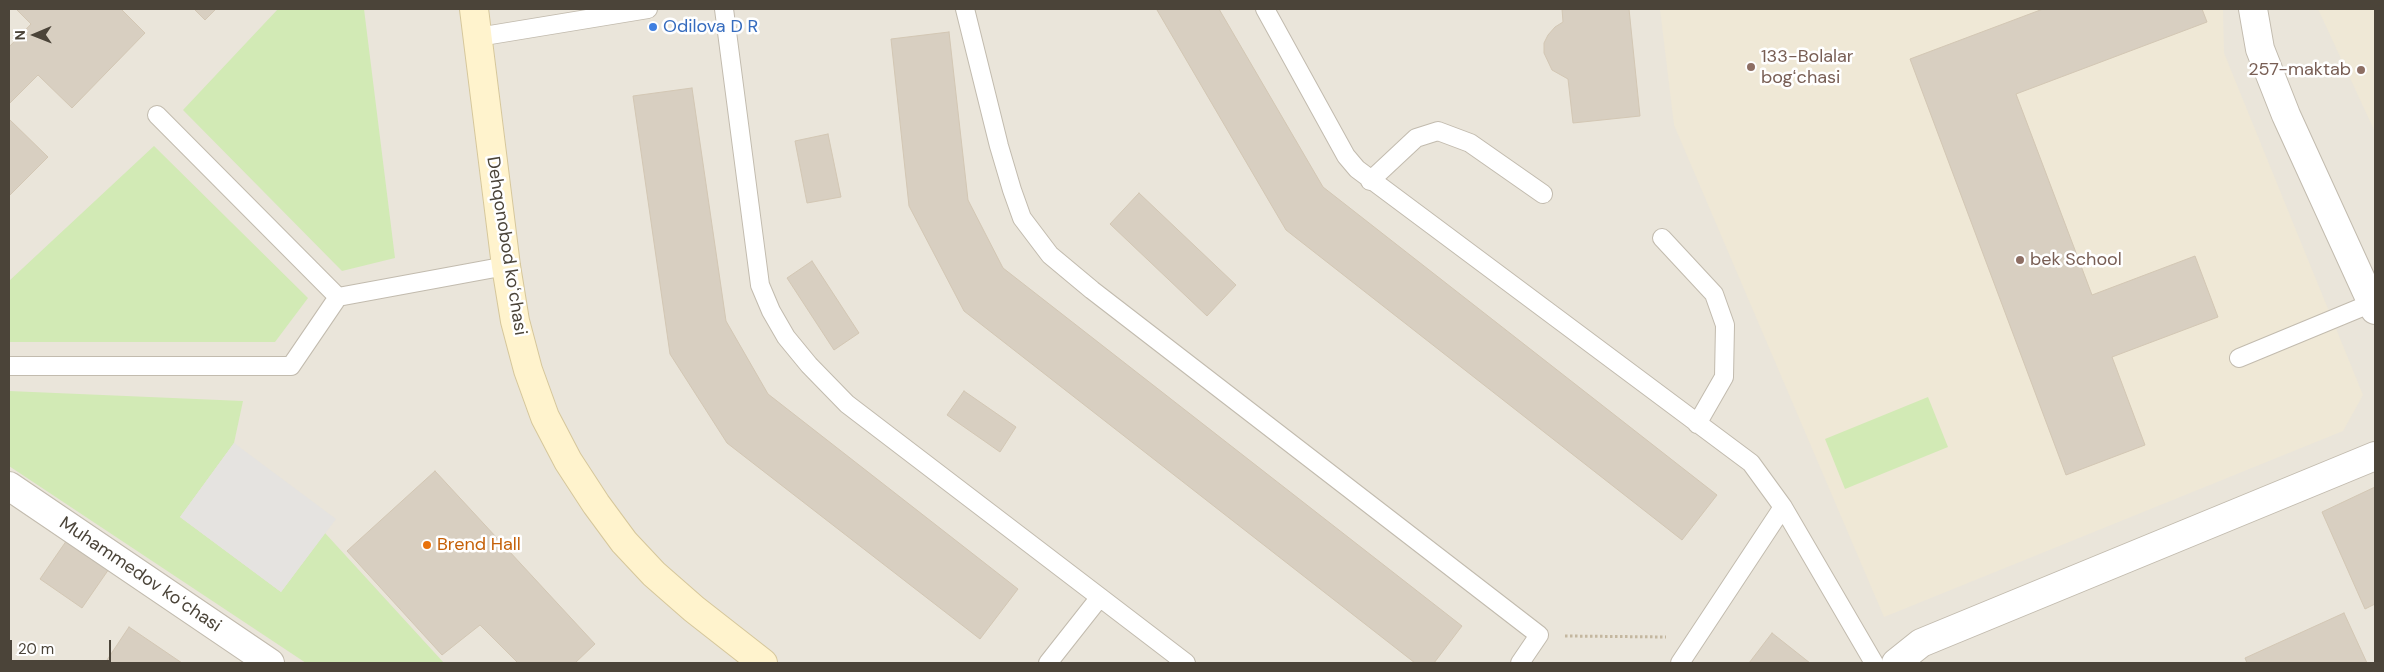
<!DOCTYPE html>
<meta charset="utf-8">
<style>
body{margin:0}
#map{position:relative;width:2384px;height:672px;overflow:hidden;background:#f6f3ec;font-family:"DM Sans",sans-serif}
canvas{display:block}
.frame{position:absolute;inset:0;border:10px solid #4b4439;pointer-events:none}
.north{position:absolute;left:10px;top:10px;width:50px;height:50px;-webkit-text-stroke:4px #fff;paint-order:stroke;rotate:269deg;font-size:14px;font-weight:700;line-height:20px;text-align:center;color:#4b4439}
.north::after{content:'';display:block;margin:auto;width:18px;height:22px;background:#4b4439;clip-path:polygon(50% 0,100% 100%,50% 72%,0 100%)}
.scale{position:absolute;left:10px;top:640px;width:101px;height:22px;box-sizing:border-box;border:2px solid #4b4439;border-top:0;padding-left:6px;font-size:15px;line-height:18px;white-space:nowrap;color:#4b4439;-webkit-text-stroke:4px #fff;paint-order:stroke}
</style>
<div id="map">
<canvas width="2384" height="672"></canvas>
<div class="frame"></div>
<div class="north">N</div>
<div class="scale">20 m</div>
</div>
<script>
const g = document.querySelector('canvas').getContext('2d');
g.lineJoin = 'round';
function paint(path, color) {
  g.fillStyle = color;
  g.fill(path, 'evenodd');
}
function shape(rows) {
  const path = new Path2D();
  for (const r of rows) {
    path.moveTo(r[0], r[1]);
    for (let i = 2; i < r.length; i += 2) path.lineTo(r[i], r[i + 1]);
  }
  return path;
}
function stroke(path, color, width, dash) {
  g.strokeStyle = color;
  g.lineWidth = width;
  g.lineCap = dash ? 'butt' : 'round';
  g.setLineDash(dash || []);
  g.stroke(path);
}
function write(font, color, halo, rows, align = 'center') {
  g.font = font + ' "DM Sans",sans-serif';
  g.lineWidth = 5;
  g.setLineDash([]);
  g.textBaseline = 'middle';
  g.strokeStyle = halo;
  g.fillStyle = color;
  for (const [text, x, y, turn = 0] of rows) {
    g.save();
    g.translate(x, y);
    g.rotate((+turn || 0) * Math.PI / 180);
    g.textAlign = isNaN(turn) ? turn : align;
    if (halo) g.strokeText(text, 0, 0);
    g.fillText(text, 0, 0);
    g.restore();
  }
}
paint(shape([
 [9,9,2375,9,2375,663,9,663]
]), '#eae5da');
paint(shape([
 [1660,9,2223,9,2224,53,2363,395,2343,431,1884,617,1674,125],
 [2318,9,2375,9,2375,132]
]), '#efe8d6');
paint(shape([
 [278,9,364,9,395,258,342,271,183,110],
 [154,146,308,298,275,342,9,342,9,281],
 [9,391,243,401,234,443,180,517,281,592,325,533,444,663,306,663,9,466],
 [1928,397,1948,447,1845,489,1825,439]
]), '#d2eab5');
paint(shape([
 [234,443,336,519,281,592,180,517]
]), '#e5e3e0');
const building = shape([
 [16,9,121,9,145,33,72,108,38,75,9,104,9,47,31,24,16,9],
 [194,9,216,9,205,20,194,9],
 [1160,9,1219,9,1323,187,1717,495,1682,540,1286,230,1157,10,1160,9],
 [1562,9,1629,9,1640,116,1573,123,1568,79,1552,70,1544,53,1544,43,1548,35,1555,27,1563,22,1562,9],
 [2043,9,2202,9,2207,22,2016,94,2092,295,2195,256,2218,317,2112,357,2145,445,2066,475,1910,59,2043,9],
 [949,32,968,200,1003,268,1462,626,1434,663,1415,663,964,311,909,206,891,39,949,32],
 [692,88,726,321,768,394,1018,589,980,639,727,443,670,354,633,96,692,88],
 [9,119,48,157,9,196,9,119],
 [828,134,841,197,807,203,795,141,828,134],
 [1139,193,1236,285,1207,316,1110,224,1139,193],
 [812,261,859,333,834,350,787,278,812,261],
 [964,391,1016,427,1000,452,947,415,964,391],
 [435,471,595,644,575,663,518,663,480,625,442,655,347,551,435,471],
 [2375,487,2375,604,2365,609,2322,512,2375,487],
 [69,537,111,566,82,608,40,579,69,537],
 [2344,613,2367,663,2247,663,2245,658,2344,613],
 [129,627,182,663,105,663,129,627],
 [1772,633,1810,663,1749,663,1772,633]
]);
paint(building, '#d8cfc1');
stroke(building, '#d3c7b4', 1);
const service = shape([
 [724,9,760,285,771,311,786,337,809,365,847,404,1186,663],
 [965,9,999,146,1012,190,1022,218,1050,255,1092,290,1539,635,1520,663],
 [1265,9,1346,156,1357,169,1751,463,1783,507,1874,663],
 [478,37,648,9],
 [157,115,338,297],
 [1370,181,1416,138,1438,131,1470,143,1543,194],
 [1662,238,1714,294,1725,325,1724,377,1697,424],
 [2239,358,2372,303],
 [9,366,291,366,338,297,506,266],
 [1048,663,1100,597],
 [1680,663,1783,507]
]);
const minor = shape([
 [2253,9,2260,49,2286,115,2375,310],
 [9,486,270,663],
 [1896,663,1921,643,2375,456]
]);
const secondary = shape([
 [474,9,506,266,515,321,528,370,545,417,568,461,596,504,624,542,654,574,694,609,763,663]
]);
stroke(service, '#c2bbae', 20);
stroke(minor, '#c2bbae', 30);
stroke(secondary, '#d6c79b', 30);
stroke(shape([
 [1565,636,1666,637]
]), '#c4b79f', 3, [2.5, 2.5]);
stroke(service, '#fff', 18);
stroke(minor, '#fff', 28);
stroke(secondary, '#fff3cd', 28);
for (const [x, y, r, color] of [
 [653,27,5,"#3f7fe0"],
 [1751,67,5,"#8d6e63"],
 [2361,70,5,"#8d6e63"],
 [2020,260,5,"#8d6e63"],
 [427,545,5,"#e8710a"]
]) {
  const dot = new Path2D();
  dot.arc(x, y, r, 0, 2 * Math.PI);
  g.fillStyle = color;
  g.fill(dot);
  stroke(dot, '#fff', 2);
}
write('18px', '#366cbe', '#fff', [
 ["Odilova D R",663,27]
], 'left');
write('18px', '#785e54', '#fff', [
 ["133-Bolalar",1761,57],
 ["bogʻchasi",1761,78],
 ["257-maktab",2351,70,"right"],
 ["bek School",2030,260]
], 'left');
write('18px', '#4b4439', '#fff', [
 ["Dehqonobod koʻchasi",506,246,81],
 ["Muhammedov koʻchasi",140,575,34]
]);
write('18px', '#c56008', '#fff', [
 ["Brend Hall",437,545]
], 'left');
</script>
